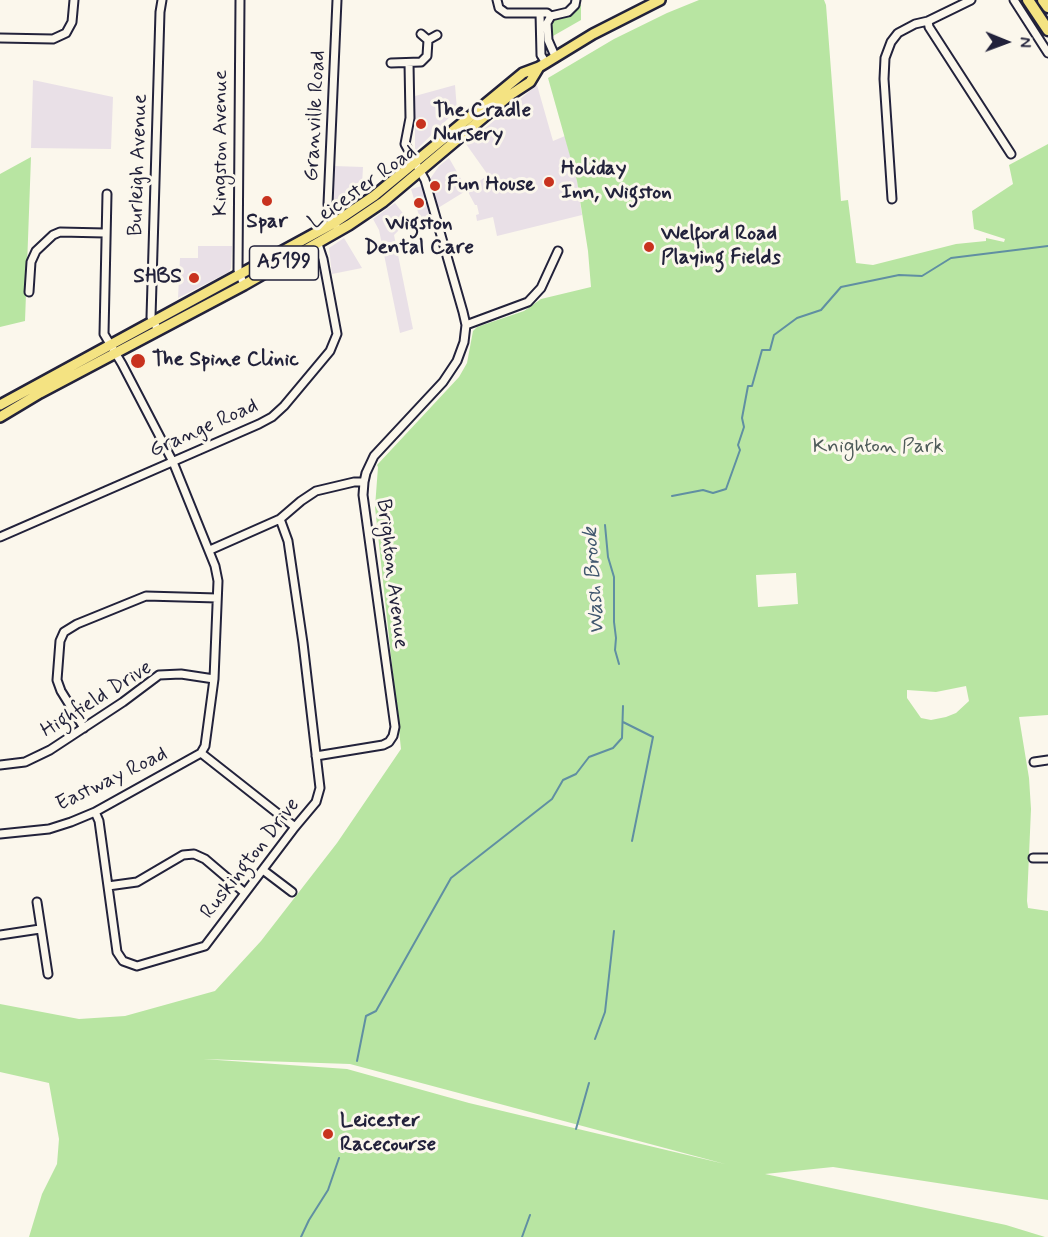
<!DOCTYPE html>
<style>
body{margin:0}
#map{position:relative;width:1048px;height:1237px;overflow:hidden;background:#fbf7ec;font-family:Mynerve,sans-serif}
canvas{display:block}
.north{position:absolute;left:976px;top:12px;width:60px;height:60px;-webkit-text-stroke:4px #fbf7ec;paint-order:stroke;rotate:91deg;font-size:16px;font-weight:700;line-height:24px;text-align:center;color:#22223b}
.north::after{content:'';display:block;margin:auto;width:21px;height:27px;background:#22223b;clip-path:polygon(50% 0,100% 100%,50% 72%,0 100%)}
</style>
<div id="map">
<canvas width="1048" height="1237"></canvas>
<div class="north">N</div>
</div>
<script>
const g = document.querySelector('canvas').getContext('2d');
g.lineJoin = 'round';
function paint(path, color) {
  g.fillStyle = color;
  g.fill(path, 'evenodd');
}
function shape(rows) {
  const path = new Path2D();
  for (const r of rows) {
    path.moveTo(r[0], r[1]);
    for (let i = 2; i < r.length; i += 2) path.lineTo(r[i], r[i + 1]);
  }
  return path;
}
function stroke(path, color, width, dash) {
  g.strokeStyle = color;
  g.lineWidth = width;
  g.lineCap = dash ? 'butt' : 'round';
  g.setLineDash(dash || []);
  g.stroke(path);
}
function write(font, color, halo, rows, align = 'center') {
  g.font = font + ' Mynerve,sans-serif';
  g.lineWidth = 6;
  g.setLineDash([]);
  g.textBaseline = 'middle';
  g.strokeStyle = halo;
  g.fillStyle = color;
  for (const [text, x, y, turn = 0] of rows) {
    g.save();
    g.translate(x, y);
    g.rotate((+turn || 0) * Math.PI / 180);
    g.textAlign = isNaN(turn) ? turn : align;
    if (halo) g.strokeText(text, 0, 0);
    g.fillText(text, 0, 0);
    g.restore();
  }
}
paint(shape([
 [33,80,113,97,111,149,31,148],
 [455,85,457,110,415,151,415,96],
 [537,85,553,141,565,136,577,181,582,215,497,236,493,217,477,221,476,215,479,214,477,205,475,205,467,190,488,175,466,144],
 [449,158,465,186,462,189,464,192,438,208,430,179,439,166],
 [334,166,363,167,362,185,366,191,343,208,331,205],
 [422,186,431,219,421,222,411,189],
 [395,203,412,225,400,229,394,235,413,329,400,333,379,230,373,219],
 [344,238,362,268,332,274,329,248],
 [198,246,232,246,231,268,229,272,178,298,180,258,198,258]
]), '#e9e0e7');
paint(shape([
 [699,0,824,0,826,5,841,201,848,200,856,263,873,265,956,244,986,241,986,238,1004,242,1005,239,974,229,972,211,1013,184,1009,165,1048,144,1048,715,1019,717,1029,778,1031,809,1027,901,1028,908,1048,911,1048,1200,833,1167,765,1174,1006,1225,1045,1237,29,1237,42,1194,57,1164,59,1139,49,1083,0,1072,0,1004,79,1019,125,1016,215,991,261,941,337,843,401,749,375,507,378,467,377,465,459,377,467,363,473,331,477,327,524,311,541,299,591,287,588,251,577,181,548,78,614,39,667,13],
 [796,573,798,604,758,607,756,575],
 [966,686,969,701,956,713,946,717,931,720,921,718,907,698,907,690,936,692],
 [203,1059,350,1064,725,1164,469,1103,347,1069],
 [581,4,581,20,553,36,551,23,553,20,558,17,568,16],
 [31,157,25,321,0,327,0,174]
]), '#b8e5a2');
stroke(shape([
 [672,496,703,490,713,493,726,489,740,450,738,445,744,427,742,418,748,386,752,386,762,350,770,350,774,335,797,318,821,310,841,287,899,275,922,276,951,258,1048,246],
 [605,525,608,557,614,577,614,622,616,638,615,650,619,664],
 [623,722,653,737,632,841],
 [595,1039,605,1012,614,931],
 [357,1061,366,1016,376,1011,451,878,552,799,563,780,576,774,589,757,613,748,622,738,623,706],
 [576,1129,589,1083],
 [301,1237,309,1220,328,1190,339,1158],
 [522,1237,530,1215]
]), '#608fa2', 2);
const minor = shape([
 [240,0,238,270,244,285],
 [497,0,499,8,506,13,547,13,551,16,568,12,575,5,576,0],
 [1014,0,1048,53],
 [540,13,541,55,546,63],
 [551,16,547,23,548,40,555,56],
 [928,21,929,27,1011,154],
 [421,34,428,40,437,35],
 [0,38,53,39,66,33,72,22,74,0],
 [391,63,421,62,427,56,428,40],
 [107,194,104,334,122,364,173,462,215,566,218,581,214,679,205,746,201,753],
 [892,199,884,79,885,58,891,42,898,33,915,24,928,21,971,0],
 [336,226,329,214,328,204,337,0],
 [29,292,31,262,36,251,53,235,60,232,105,233],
 [466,325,528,302,541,288,558,251],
 [158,330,151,317,160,12,162,0],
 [0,537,259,424,272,417,284,406,330,351,337,334,323,259,318,244],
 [210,550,280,519,301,501,316,491,354,482,364,482],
 [84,728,61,691,57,680,60,641,64,632,77,624,146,596,217,598],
 [201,753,295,827],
 [316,756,383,745,389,742,393,736,395,727,363,495,364,482,366,473,374,456,443,382,457,361,464,342,466,325,463,312,432,204,425,180,405,144,410,118,409,63],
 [1034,762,1048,760],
 [0,765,25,762,50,750,123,702,159,675,181,674,214,679],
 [95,812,99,821,117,952,123,961,137,966,205,946,295,827,316,802,320,788,303,643,288,541,280,519],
 [0,834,49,829,71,822,95,812,201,753],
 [1033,858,1048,858],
 [263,870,292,892],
 [108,886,137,882,183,855,194,854,205,859,245,893],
 [37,902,48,974],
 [0,935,40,929]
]);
const major = shape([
 [0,405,334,223,374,196,523,73,539,67,593,34,660,0],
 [0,417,40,393,244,285,349,225,383,202,510,95,530,82,539,67]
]);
const highway = shape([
 [1028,0,1048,30],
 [1043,0,1048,7]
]);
stroke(minor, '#22223b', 11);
stroke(major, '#22223b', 14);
stroke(highway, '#22223b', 15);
stroke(minor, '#fbf7ec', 7);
stroke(major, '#f4e382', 9);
stroke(highway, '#f4e382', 10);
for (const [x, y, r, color] of [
 [421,124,6,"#c8321e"],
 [549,182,6,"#c8321e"],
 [435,186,6,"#c8321e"],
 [267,201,6,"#c8321e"],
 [419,203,6,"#c8321e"],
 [649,247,6,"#c8321e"],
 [194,278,6,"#c8321e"],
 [138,361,8,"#c8321e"],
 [328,1134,6,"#c8321e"]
]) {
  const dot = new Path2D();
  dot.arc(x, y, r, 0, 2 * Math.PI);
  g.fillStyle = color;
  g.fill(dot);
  stroke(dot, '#fbf7ec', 2);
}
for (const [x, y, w] of [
 [284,263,69]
]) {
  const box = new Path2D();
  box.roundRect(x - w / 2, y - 17, w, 34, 4.5);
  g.fillStyle = '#fbf7ec';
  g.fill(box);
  stroke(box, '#22223b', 1.5);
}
write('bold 20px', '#22223b', null, [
 ["A5199",284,263]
]);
write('bold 21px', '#22223b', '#fbf7ec', [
 ["The Cradle",433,112],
 ["Nursery",433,136],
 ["Holiday",561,170],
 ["Inn, Wigston",561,194],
 ["Fun House",447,186],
 ["Spar",267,223,"center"],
 ["Wigston",419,225,"center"],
 ["Dental Care",419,249,"center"],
 ["Welford Road",661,235],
 ["Playing Fields",661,259],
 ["SHBS",182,278,"right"],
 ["The Spine Clinic",152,361],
 ["Leicester",340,1122],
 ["Racecourse",340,1146]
], 'left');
write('21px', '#22223b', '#fbf7ec', [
 ["Granville Road",316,116,-87],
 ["Kingston Avenue",222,143,-90],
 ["Burleigh Avenue",139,165,-88],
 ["Leicester Road",363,188,-36],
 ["Grange Road",204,429,-24],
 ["Brighton Avenue",391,574,83],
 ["Highfield Drive",97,700,-32],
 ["Eastway Road",112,780,-26],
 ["Ruskington Drive",251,859,-52]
]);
write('21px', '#4f5c5a', '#fbf7ec', [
 ["Knighton Park",878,448]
]);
write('italic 22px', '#41586f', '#fbf7ec', [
 ["Wash Brook",595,581,-94]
]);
</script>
